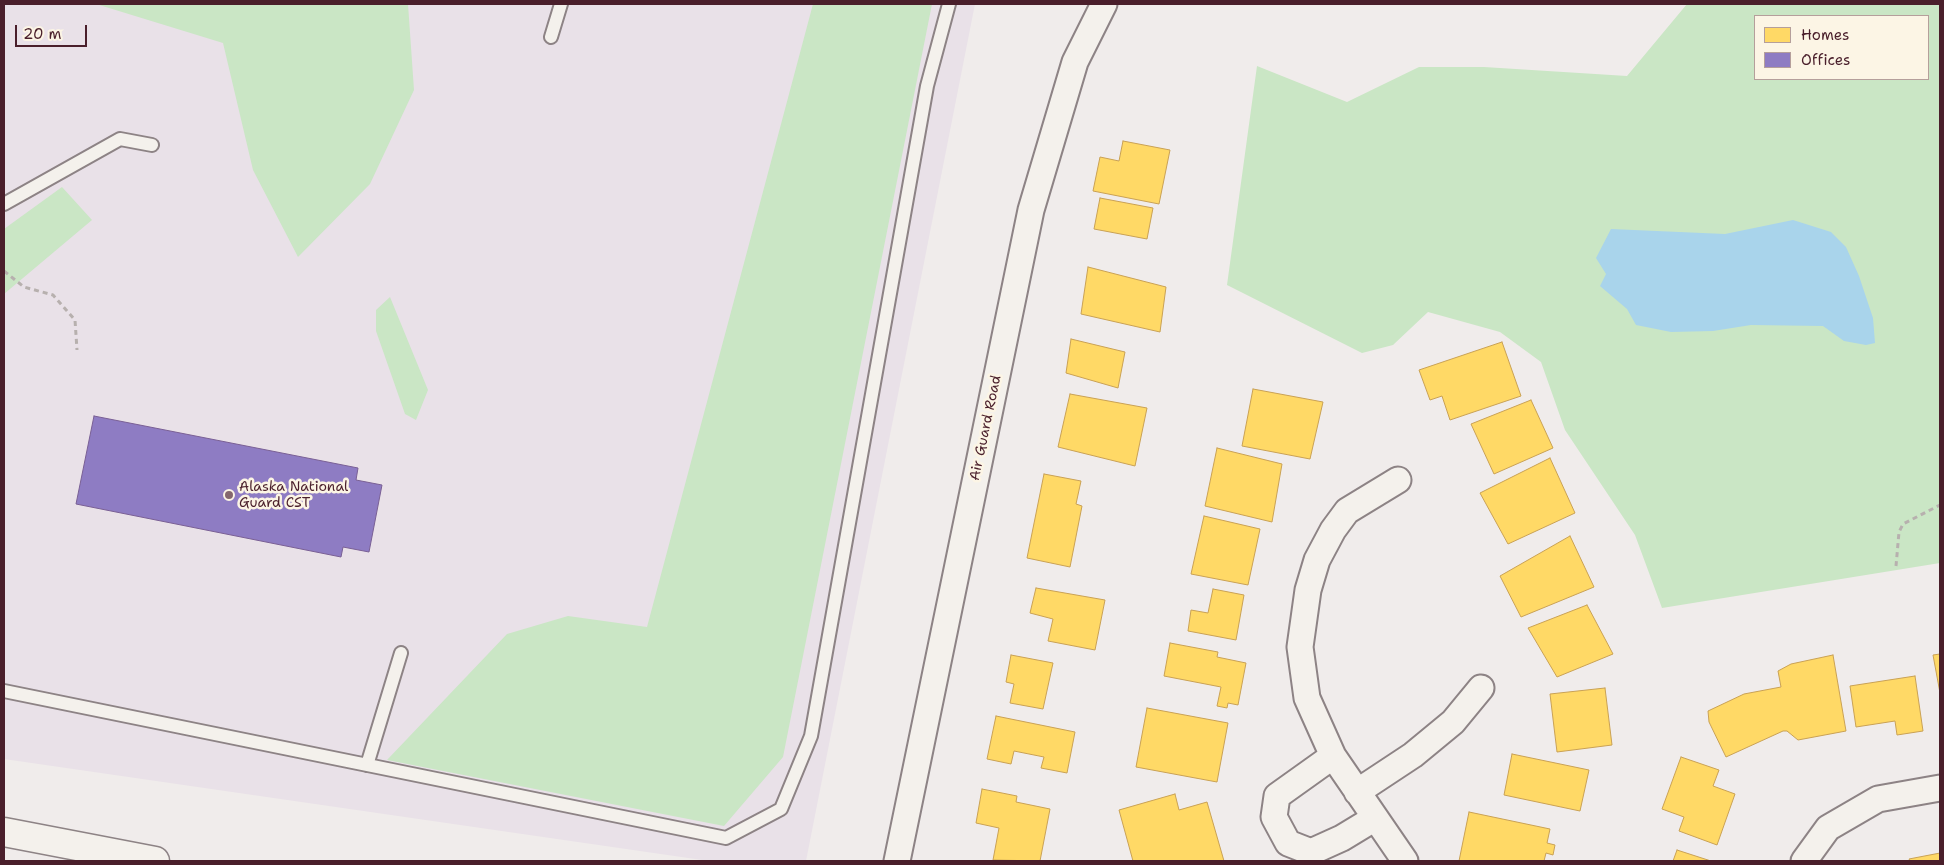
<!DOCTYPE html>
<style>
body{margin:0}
#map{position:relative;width:1944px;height:865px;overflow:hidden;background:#f0eceb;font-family:"Shantell Sans",sans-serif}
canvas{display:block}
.frame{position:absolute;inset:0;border:5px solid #4a1f2b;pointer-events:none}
.legend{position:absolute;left:1754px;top:15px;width:175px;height:65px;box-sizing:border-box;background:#fcf5e5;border:1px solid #b59f9b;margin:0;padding:6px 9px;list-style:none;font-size:15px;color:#4a1f2b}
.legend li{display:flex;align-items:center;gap:10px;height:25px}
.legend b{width:25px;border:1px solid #b59f9b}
.scale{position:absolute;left:15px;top:25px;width:72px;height:22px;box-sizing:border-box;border:2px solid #4a1f2b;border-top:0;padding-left:6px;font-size:15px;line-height:18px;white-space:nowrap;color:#4a1f2b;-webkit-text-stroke:4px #fcf5e5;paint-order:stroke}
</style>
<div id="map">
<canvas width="1944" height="865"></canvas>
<div class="frame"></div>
<ul class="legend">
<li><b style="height:14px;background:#ffd966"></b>Homes</li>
<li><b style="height:14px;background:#8e7cc3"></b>Offices</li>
</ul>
<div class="scale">20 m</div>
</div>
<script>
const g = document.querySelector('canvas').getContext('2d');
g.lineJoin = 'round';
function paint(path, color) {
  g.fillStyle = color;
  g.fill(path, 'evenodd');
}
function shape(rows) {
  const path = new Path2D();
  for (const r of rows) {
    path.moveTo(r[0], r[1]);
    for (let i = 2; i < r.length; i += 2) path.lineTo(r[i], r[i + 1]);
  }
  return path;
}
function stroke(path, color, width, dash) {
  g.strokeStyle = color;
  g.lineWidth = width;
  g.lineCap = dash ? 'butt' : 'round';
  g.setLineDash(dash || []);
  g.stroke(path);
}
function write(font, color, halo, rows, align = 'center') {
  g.font = font + ' "Shantell Sans",sans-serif';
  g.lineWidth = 5;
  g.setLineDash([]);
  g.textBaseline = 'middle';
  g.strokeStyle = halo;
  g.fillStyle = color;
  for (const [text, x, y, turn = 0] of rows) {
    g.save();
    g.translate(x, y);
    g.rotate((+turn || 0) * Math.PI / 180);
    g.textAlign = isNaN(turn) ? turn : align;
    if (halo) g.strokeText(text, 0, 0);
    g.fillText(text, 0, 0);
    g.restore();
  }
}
paint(shape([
 [4,4,975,4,806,861,709,861,4,759]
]), '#e9e1e8');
paint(shape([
 [96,4,408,4,414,90,370,184,298,257,253,170,223,43],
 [813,4,932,4,783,757,724,826,387,760,507,634,568,616,647,627],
 [1687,4,1940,4,1940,563,1662,608,1635,535,1565,430,1541,362,1500,332,1428,312,1393,345,1362,353,1227,285,1257,66,1347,102,1419,67,1484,67,1627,76],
 [1755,16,1928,16,1928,79,1755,79],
 [62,187,92,220,4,294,4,229],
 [390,297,428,390,416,420,405,414,376,331,376,310]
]), '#cae6c5');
paint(shape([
 [1793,220,1831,232,1846,247,1859,276,1873,318,1875,343,1866,345,1844,341,1823,326,1751,325,1713,331,1671,332,1636,325,1627,309,1600,286,1606,274,1596,258,1611,229,1725,234]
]), '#a9d4eb');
const homes = shape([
 [1123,141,1170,150,1159,204,1093,191,1100,157,1119,161,1123,141],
 [1100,198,1153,208,1147,239,1094,229,1100,198],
 [1088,267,1166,287,1160,332,1081,314,1088,267],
 [1071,339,1125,352,1118,388,1066,373,1071,339],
 [1502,342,1521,396,1450,420,1442,396,1430,400,1419,370,1502,342],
 [1253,389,1323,402,1310,459,1242,446,1253,389],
 [1070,394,1147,408,1135,466,1058,447,1070,394],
 [1531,400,1553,448,1494,474,1471,424,1531,400],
 [1217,448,1282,464,1272,522,1205,506,1217,448],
 [1550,458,1575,513,1508,544,1480,493,1550,458],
 [1044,474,1081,481,1076,504,1082,506,1070,567,1027,558,1044,474],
 [1204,516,1260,529,1248,585,1191,574,1204,516],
 [1570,536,1594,587,1521,617,1500,576,1570,536],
 [1036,588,1105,600,1095,650,1048,641,1053,619,1030,613,1036,588],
 [1213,589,1244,595,1236,640,1188,631,1191,610,1208,613,1213,589],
 [1587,605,1613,654,1557,677,1528,628,1587,605],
 [1170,643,1218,652,1217,657,1246,663,1238,705,1228,703,1227,708,1217,706,1221,687,1164,676,1170,643],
 [1940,654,1940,693,1933,655,1940,654],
 [1011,655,1053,663,1043,709,1010,703,1014,684,1006,682,1011,655],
 [1833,655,1846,731,1798,740,1787,731,1783,731,1726,757,1709,722,1708,711,1744,694,1781,687,1778,671,1791,664,1833,655],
 [1915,676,1923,731,1897,735,1895,721,1856,727,1850,686,1915,676],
 [1605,688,1612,745,1557,752,1550,694,1605,688],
 [1147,708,1228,723,1217,782,1136,767,1147,708],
 [996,716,1075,732,1067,773,1041,768,1044,757,1014,751,1011,764,987,759,996,716],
 [1512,754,1589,770,1580,811,1504,795,1512,754],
 [1681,757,1719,770,1713,786,1735,794,1717,845,1679,831,1684,817,1662,809,1681,757],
 [982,789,1017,796,1016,802,1050,809,1040,861,993,860,999,828,976,823,982,789],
 [1175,794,1179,810,1207,802,1224,861,1133,861,1119,810,1175,794],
 [1469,812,1550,829,1547,843,1555,845,1553,855,1546,853,1544,861,1459,861,1469,812],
 [1677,850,1711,861,1673,861,1677,850],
 [1940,853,1940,861,1910,861,1909,859,1940,853]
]);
paint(homes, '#ffd966');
stroke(homes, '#c9a154', 1);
const offices = shape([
 [94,416,358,468,356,480,382,485,369,552,343,547,341,557,76,504,94,416]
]);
paint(offices, '#8e7cc3');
stroke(offices, '#7a6095', 1);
const service = shape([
 [551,37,561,4],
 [4,204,120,139,152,145],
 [4,691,726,838,781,809,811,736,927,86,949,4],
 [367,765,401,653]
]);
const minor = shape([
 [1398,480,1347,511,1333,530,1317,560,1308,590,1300,647,1307,698,1333,756,1405,861],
 [1333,756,1277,796,1274,817,1288,843,1311,852,1342,838,1375,818],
 [1357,792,1413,755,1453,722,1481,688],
 [897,861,1031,210,1075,62,1104,4],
 [1804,861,1828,828,1878,799,1940,788]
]);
const secondary = shape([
 [4,832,155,861]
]);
stroke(service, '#8d8385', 16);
stroke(minor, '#8d8385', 29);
stroke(secondary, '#8d8385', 31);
stroke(shape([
 [4,271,24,287,53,295,75,320,77,350],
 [1896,566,1899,532,1903,524,1940,505]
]), '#b7b0ae', 3, [5, 4]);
stroke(service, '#f4f1ec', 12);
stroke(minor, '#f4f1ec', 25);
stroke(secondary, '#f4f1ec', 28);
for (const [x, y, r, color] of [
 [229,495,5,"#84676e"]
]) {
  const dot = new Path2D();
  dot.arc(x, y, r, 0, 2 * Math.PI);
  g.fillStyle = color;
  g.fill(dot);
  stroke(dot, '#fcf5e5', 2);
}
write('14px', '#4a1f2b', '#fcf5e5', [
 ["Air Guard Road",986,428,-78]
]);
write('14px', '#4a1f2b', '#fcf5e5', [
 ["Alaska National",239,487],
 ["Guard CST",239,503]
], 'left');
</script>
